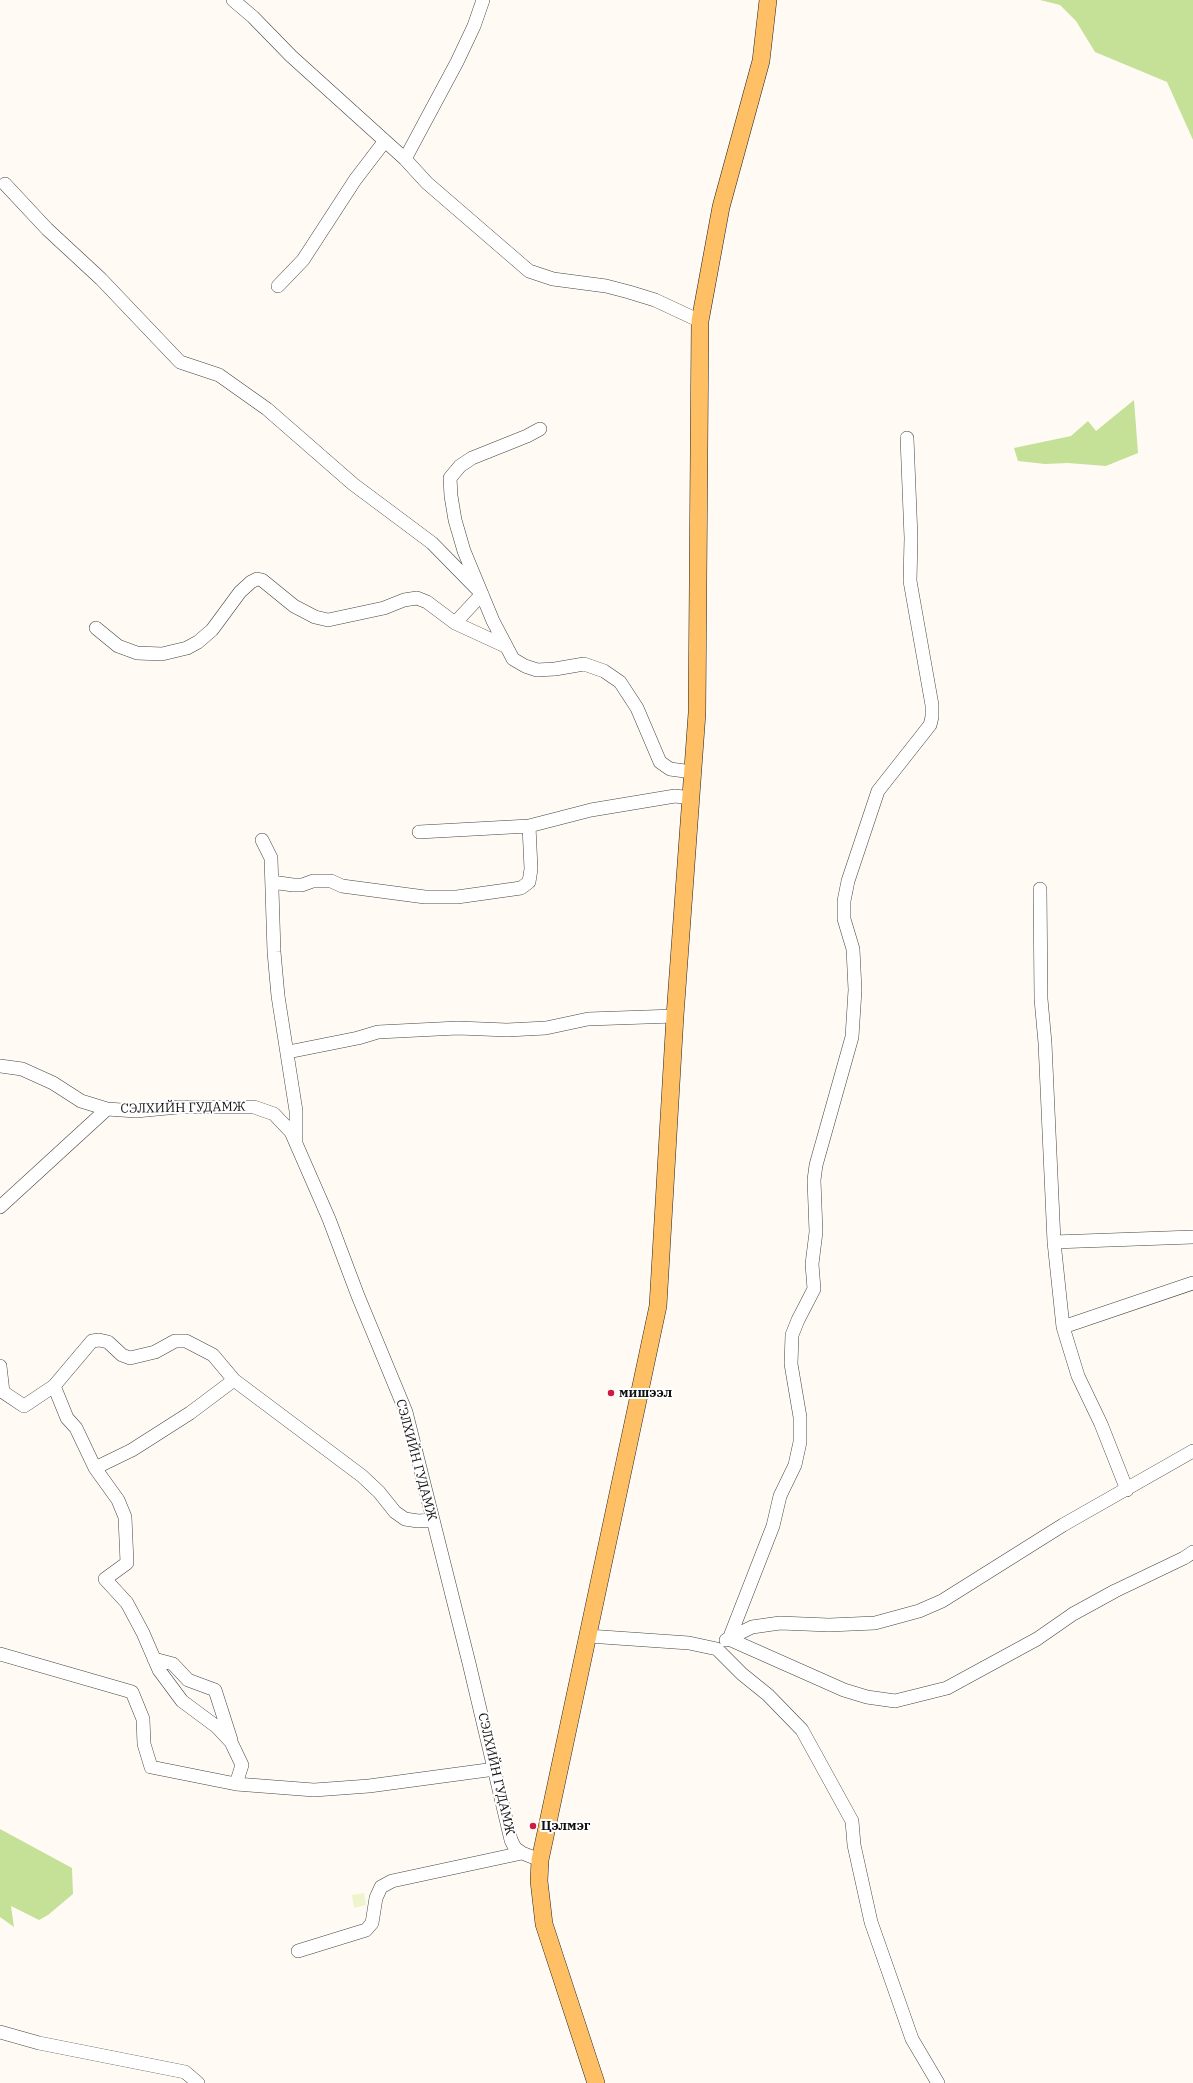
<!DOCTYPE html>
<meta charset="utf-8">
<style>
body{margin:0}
canvas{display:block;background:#fffbf4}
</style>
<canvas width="1193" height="2083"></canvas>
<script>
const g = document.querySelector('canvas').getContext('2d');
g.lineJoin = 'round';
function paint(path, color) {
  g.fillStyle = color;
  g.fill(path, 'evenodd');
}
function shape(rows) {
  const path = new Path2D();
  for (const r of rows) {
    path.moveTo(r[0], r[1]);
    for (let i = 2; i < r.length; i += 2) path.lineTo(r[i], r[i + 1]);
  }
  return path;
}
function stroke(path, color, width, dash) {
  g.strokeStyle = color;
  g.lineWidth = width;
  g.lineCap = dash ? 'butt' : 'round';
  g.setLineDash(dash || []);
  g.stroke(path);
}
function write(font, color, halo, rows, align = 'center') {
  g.font = font + ' "IBM Plex Serif",serif';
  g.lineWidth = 4;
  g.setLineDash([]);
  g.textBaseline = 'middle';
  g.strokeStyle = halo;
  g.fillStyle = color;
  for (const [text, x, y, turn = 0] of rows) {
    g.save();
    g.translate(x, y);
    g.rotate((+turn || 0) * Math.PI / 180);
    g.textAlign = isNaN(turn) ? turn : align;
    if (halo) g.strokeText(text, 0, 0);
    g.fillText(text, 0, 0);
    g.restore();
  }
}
paint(shape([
 [1040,0,1193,0,1193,140,1167,82,1095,52,1076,21,1060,5],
 [1134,400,1138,453,1106,466,1068,463,1045,464,1018,461,1014,448,1071,436,1088,421,1096,431],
 [0,1829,72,1868,73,1894,48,1915,39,1920,11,1906,14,1927,0,1917]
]), '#c5e197');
paint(shape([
 [364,1893,366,1905,354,1908,352,1895]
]), '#eef5cc');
const minor = shape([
 [233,0,253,17,291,56,405,159,427,183,529,271,553,279,606,286,629,292,655,300,700,321],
 [405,159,457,62,474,26,483,0],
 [5,184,47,229,101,279,180,362,219,375,267,409,353,484,432,543,482,594,455,623],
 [278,286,303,260,355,180,384,142],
 [540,429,527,436,472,458,460,466,450,478,451,496,455,520,464,551,493,621,513,659,525,666,537,670,555,669,584,664,604,671,620,682,637,708,660,762,670,769,692,772],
 [907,438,911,538,910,581,932,705,932,717,930,725,878,791,848,881,844,901,844,919,853,949,855,990,852,1037,816,1165,814,1180,816,1232,812,1264,814,1289,798,1320,792,1335,791,1364,800,1417,800,1442,795,1465,780,1496,773,1526,729,1639,844,1690,867,1697,895,1701,947,1688,1037,1639,1073,1614,1115,1591,1184,1558,1193,1552],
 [96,628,118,646,137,653,162,654,187,648,198,642,212,630,240,592,251,582,257,579,262,580,294,606,315,617,328,620,384,608,404,600,417,598,427,602,455,623,505,646],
 [419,832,529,826,591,810,675,796,691,798],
 [262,840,271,858,274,952,278,996,296,1111,296,1141],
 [272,882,293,885,302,885,313,881,331,881,342,886,425,897,457,897,521,888,529,882,531,869,529,826],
 [1040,889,1041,999,1045,1043,1054,1242,1063,1327,1078,1376,1101,1424,1127,1490],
 [293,1051,358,1038,378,1032,458,1028,507,1030,546,1028,588,1019,675,1016],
 [0,1066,22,1069,53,1083,81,1101,107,1109,136,1111,178,1107,254,1107,274,1114,291,1132,329,1219,358,1296,406,1412,469,1663,511,1840,515,1848,522,1853,540,1860],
 [0,1207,107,1109],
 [1054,1242,1193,1237],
 [1063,1327,1193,1283],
 [0,1366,3,1392,24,1406,54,1386,92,1341,99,1340,108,1342,122,1355,130,1358,155,1352,175,1341,186,1341,213,1355,234,1380,362,1476,379,1492,395,1512,405,1519,418,1521,432,1520],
 [54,1386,67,1418,76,1428,95,1468,132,1450,190,1413,234,1380],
 [95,1468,118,1500,125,1517,127,1563,105,1579,127,1603,143,1633,159,1670,182,1701,217,1727,231,1742,242,1765,236,1784],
 [588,1636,689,1643,717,1649,742,1674,768,1695,802,1730,852,1821,854,1845,871,1922,912,2039,938,2083],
 [726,1640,752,1627,780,1623,829,1625,875,1623,919,1611,942,1601,1063,1525,1193,1451],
 [0,1654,132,1692,143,1719,144,1744,151,1767,236,1784,314,1790,369,1786,495,1769],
 [154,1659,173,1664,188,1680,215,1690,231,1740],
 [298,1951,366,1930,372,1923,376,1898,381,1887,392,1881,522,1853],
 [0,2032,39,2043,185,2072,198,2083]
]);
const major = shape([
 [596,2083,544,1924,539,1881,540,1860,658,1306,675,1016,697,713,700,321,721,207,761,61,768,0]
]);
stroke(minor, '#444', 14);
stroke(major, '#222', 18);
stroke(minor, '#fff', 13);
stroke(major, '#ffbf64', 17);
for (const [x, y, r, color] of [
 [611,1393,4,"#d01a42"],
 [533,1826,4,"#d01a42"]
]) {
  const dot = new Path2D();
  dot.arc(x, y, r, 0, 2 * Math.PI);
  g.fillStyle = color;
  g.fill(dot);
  stroke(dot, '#fff', 1.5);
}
write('13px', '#111', '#fff', [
 ["СЭЛХИЙН ГУДАМЖ",183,1108,-1],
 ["СЭЛХИЙН ГУДАМЖ",416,1460,75],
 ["СЭЛХИЙН ГУДАМЖ",496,1774,77]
]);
write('bold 13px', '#111', '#fff', [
 ["мишээл",619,1393],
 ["Цэлмэг",541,1826]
], 'left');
</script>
